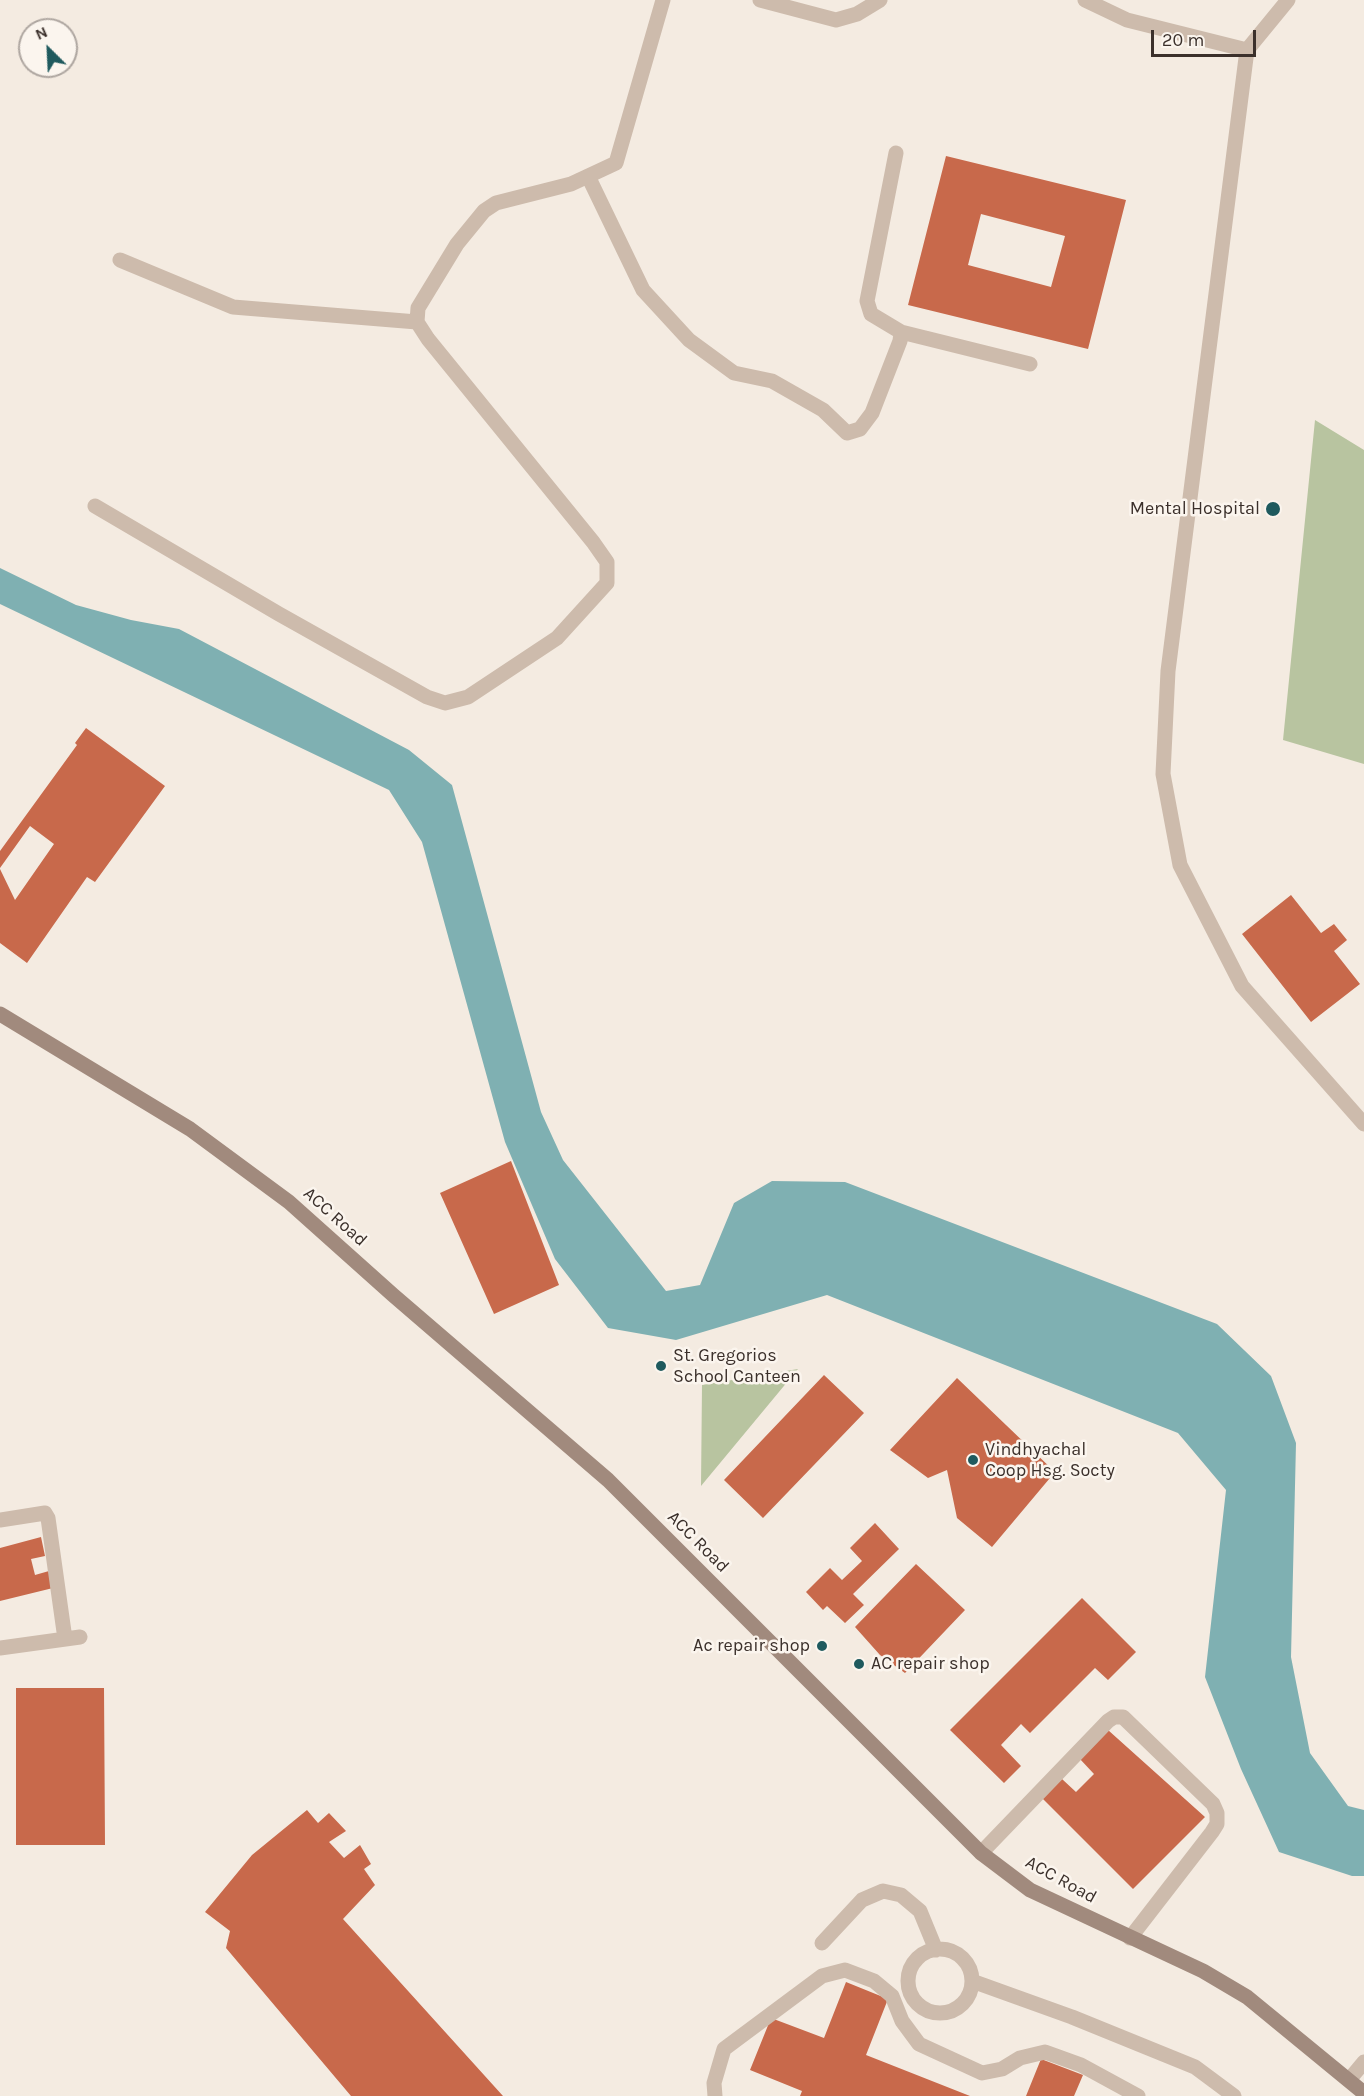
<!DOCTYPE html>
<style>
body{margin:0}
#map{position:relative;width:1364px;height:2096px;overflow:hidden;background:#f4ebe1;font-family:Karla,sans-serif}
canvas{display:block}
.north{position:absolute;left:18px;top:18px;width:60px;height:60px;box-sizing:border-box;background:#fbf5ee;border:2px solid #aea6a0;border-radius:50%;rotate:336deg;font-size:16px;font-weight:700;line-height:24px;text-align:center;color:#3b302b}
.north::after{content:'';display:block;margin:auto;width:21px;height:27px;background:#1f5a5e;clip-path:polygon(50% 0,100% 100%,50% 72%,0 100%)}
.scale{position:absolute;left:1151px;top:30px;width:105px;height:27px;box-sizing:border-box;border:3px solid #3b302b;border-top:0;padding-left:8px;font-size:18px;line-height:21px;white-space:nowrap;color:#3b302b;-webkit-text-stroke:4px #fbf5ee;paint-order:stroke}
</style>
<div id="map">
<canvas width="1364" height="2096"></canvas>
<div class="north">N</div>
<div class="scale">20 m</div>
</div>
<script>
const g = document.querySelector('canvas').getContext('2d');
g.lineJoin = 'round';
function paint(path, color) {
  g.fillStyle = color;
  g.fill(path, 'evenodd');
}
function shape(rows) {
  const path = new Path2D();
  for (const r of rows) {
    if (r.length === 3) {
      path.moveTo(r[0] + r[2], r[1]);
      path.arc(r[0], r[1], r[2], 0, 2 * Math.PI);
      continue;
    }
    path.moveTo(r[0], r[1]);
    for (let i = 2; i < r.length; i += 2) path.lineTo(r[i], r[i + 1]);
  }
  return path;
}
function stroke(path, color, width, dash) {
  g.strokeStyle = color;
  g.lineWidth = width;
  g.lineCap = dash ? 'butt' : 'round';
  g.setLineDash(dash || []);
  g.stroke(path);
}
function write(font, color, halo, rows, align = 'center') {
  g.font = font + ' Karla,sans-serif';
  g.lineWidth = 5;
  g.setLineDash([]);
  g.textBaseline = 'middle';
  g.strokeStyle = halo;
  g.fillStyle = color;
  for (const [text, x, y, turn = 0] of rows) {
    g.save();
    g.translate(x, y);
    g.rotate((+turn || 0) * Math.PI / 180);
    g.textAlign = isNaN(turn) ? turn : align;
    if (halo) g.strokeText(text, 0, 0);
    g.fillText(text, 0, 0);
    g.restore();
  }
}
paint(shape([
 [1315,420,1364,450,1364,764,1283,740],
 [798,1369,701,1486,702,1385]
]), '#b8c4a0');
paint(shape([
 [0,568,76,605,131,620,179,629,409,750,452,785,541,1112,563,1160,666,1291,700,1285,734,1203,772,1181,845,1182,1217,1324,1271,1376,1296,1443,1291,1657,1310,1753,1348,1806,1364,1810,1364,1876,1352,1876,1279,1852,1241,1769,1205,1677,1226,1490,1178,1433,827,1295,676,1340,608,1328,555,1259,505,1142,422,842,389,790,0,604]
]), '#7fb0b2');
paint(shape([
 [946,156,1126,200,1088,349,908,305],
 [981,214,1065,236,1051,287,968,265],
 [86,728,165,786,95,882,87,877,27,963,0,943,0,869,15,900,54,844,30,826,0,868,0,851,77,745,75,743],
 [1291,895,1321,933,1334,924,1347,940,1334,951,1360,984,1311,1022,1242,934],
 [511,1161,559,1285,494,1314,440,1193],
 [824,1375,864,1413,763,1518,724,1480],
 [957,1378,1055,1472,992,1547,957,1518,947,1470,928,1478,890,1450],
 [875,1523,899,1549,853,1594,864,1605,845,1623,827,1606,823,1610,806,1592,830,1568,842,1580,862,1561,850,1548],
 [41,1537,45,1556,31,1559,35,1575,49,1571,53,1588,0,1601,0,1548],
 [916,1564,965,1610,905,1673,880,1655,855,1627],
 [1082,1598,1136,1652,1108,1680,1095,1668,1030,1733,1021,1724,1001,1745,1021,1766,1004,1783,950,1730],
 [16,1688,104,1688,105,1845,16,1845],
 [1108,1730,1205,1817,1133,1889,1042,1798,1062,1779,1076,1792,1094,1774,1079,1758],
 [307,1810,318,1823,329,1813,346,1831,329,1842,344,1858,360,1845,371,1864,364,1869,375,1885,343,1919,503,2096,351,2096,226,1948,230,1931,205,1912,252,1855],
 [846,1982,888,1999,866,2055,970,2096,800,2096,802,2091,750,2070,771,2018,824,2038],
 [1041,2059,1083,2075,1074,2096,1026,2096]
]), '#c8694b');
stroke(shape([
 [760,0,836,20,857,14,880,0],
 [1085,0,1127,20,1247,50],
 [588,176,643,290,689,340,734,373,772,381,823,410,847,433,860,429,872,413,900,341,901,332,871,314,867,301,896,153],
 [120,260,233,307,417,322],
 [901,332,1030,364],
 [95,506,279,614,427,697,445,703,468,697,557,638,607,583,607,562,593,542,428,339,417,322,418,308,457,244,484,211,496,203,571,184,616,163,663,0]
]), '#cdbbac', 15);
stroke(shape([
 [1288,0,1247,50,1168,671,1163,774,1180,865,1242,986,1364,1124],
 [0,1520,45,1513,48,1518,65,1639],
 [0,1648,80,1637],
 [981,1853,1108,1721,1114,1717,1123,1717,1213,1804,1217,1813,1217,1824,1212,1832,1130,1938],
 [822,1943,862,1900,883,1891,901,1895,920,1911,936,1950],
 [940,1981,32],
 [972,1981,1072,2017,1195,2067,1234,2096],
 [1349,2080,1364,2062],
 [715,2096,714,2083,724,2049,822,1976,845,1970,874,1981,892,1996,902,2021,919,2044,982,2073,1002,2069,1020,2058,1045,2052,1081,2065,1138,2096]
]), '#cdbbac', 15);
stroke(shape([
 [0,1014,190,1129,289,1202,393,1295,608,1480,981,1853,1030,1890,1203,1971,1247,1997,1364,2093]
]), '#a18a7d', 15);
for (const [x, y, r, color] of [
 [1273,509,8,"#1f5a5e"],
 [661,1366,6,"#1f5a5e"],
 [973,1460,6,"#1f5a5e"],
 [822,1646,6,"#1f5a5e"],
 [859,1664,6,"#1f5a5e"]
]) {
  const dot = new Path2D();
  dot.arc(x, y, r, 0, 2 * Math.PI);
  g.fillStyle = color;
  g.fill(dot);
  stroke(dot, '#fbf5ee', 2);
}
write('18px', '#3b302b', '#fbf5ee', [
 ["Mental Hospital",1260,509,"right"],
 ["St. Gregorios",673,1356],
 ["School Canteen",673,1377],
 ["Vindhyachal",985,1450],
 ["Coop Hsg. Socty",985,1471],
 ["Ac repair shop",810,1646,"right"],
 ["AC repair shop",871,1664]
], 'left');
write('18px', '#3b302b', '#fbf5ee', [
 ["ACC Road",335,1217,42],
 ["ACC Road",698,1542,45],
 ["ACC Road",1061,1880,29]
]);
</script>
